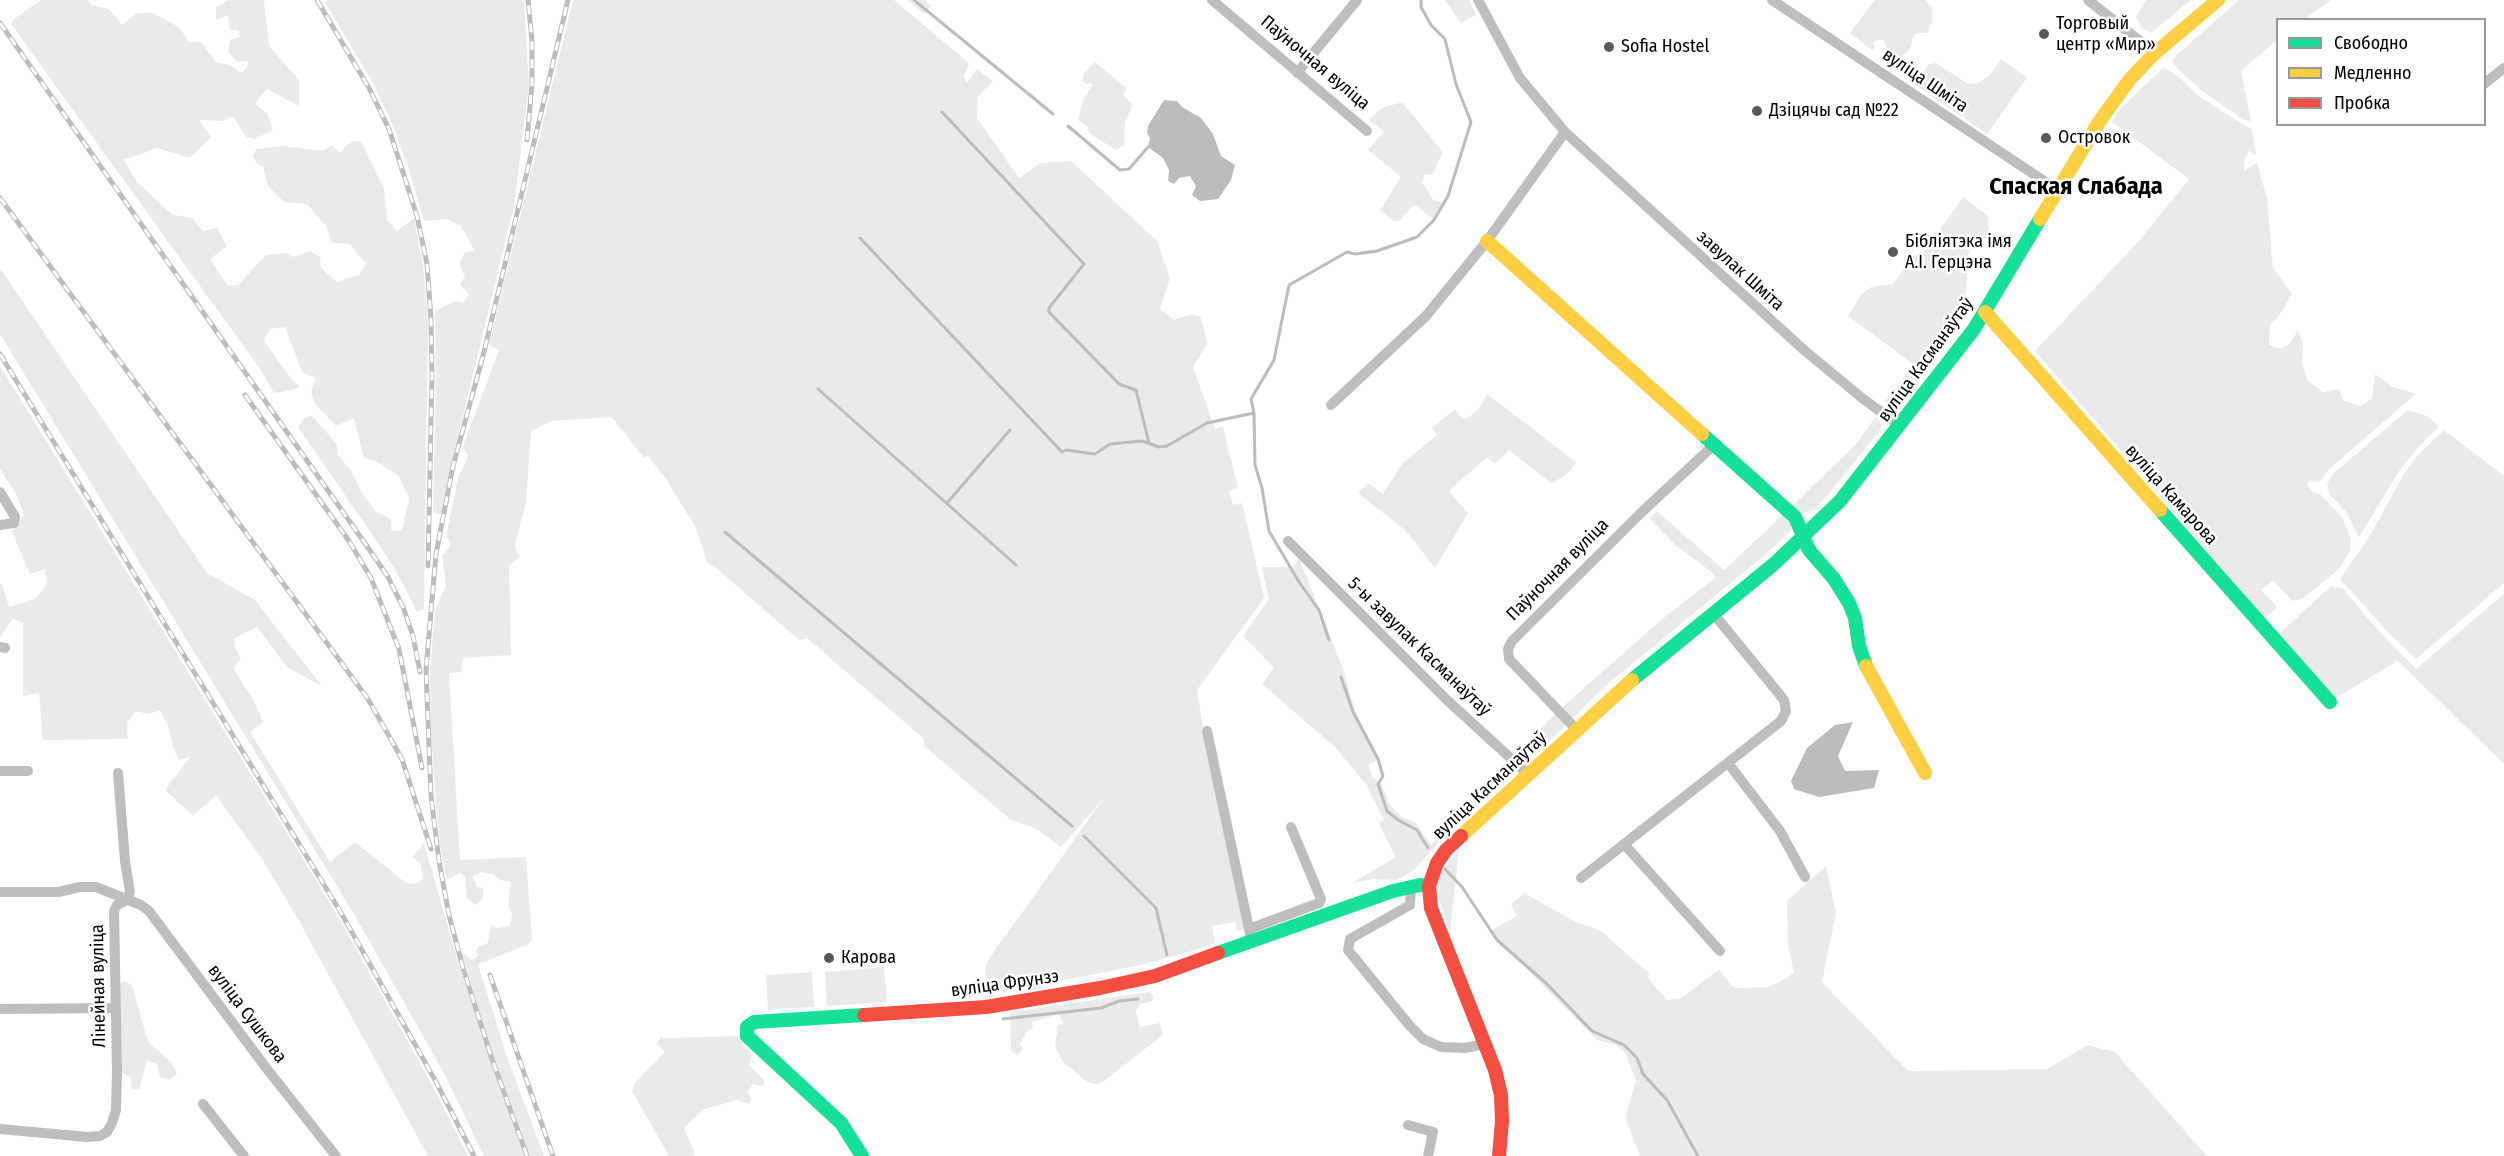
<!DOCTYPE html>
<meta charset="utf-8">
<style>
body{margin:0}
#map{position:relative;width:2504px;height:1156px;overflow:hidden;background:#fff;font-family:"Fira Sans Condensed",sans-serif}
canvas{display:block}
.legend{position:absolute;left:2276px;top:18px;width:210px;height:108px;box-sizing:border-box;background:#fff;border:2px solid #999;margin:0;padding:8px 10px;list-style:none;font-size:18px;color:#000}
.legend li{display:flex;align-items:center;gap:12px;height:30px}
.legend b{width:30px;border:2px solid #999}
</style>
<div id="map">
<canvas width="2504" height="1156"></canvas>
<ul class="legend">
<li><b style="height:8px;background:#16e098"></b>Свободно</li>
<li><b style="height:8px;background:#ffcf43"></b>Медленно</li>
<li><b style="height:8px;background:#f24e42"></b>Пробка</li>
</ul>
</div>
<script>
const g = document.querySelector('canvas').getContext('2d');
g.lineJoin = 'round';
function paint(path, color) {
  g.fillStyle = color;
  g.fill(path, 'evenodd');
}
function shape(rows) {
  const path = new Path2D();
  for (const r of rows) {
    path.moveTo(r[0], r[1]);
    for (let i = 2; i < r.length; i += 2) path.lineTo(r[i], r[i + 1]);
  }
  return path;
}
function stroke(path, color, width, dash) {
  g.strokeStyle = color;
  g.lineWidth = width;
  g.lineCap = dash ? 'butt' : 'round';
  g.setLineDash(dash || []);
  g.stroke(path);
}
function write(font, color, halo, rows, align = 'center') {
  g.font = font + ' "Fira Sans Condensed",sans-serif';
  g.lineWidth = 5;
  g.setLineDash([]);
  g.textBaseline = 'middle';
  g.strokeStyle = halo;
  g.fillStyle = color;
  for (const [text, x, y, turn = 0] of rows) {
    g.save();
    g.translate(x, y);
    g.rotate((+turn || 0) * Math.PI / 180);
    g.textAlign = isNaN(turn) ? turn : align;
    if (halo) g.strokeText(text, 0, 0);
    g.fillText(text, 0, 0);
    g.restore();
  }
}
paint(shape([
 [41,0,87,0,92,5,109,9,122,25,137,13,153,13,179,27,189,42,201,42,216,62,230,65,241,73,247,68,248,61,238,62,228,52,230,40,240,37,239,30,230,30,228,15,216,20,216,7,228,0,264,0,269,46,299,80,299,106,267,89,255,103,267,114,273,130,255,139,246,137,233,116,223,121,199,120,211,137,190,158,157,148,124,160,138,183,173,215,192,218,203,231,217,228,227,246,210,259,228,286,238,285,266,255,287,253,293,257,310,251,320,257,321,268,337,282,359,275,366,264,350,244,332,243,326,226,307,204,284,202,268,186,263,166,257,164,253,157,256,149,283,146,323,151,332,145,340,153,350,142,361,141,384,189,387,220,397,231,414,218,423,266,428,320,424,608,417,612,396,571,376,540,298,427,305,417,312,416,337,444,338,455,351,470,362,493,376,512,386,516,392,521,391,531,402,530,409,498,398,475,375,461,364,458,354,418,336,426,315,404,311,392,316,378,302,372,285,327,270,329,264,341,292,380,300,387,288,391,274,393,260,369,11,24,14,19],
 [328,0,524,0,529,85,514,206,451,465,441,514,433,513,436,375,435,311,455,301,463,303,469,294,460,285,465,277,459,264,465,252,475,251,461,226,447,219,424,221,409,169,393,126,374,85,325,2],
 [573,0,894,0,969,63,964,77,967,82,977,69,993,81,978,96,977,118,1019,178,1041,163,1071,161,1157,241,1170,278,1160,309,1174,320,1192,314,1201,317,1207,344,1193,367,1215,429,1223,426,1238,488,1229,491,1233,505,1242,503,1264,598,1197,690,1206,746,1245,929,1237,931,1235,922,1212,926,1215,943,1192,951,1141,965,1003,992,1003,987,986,978,985,970,988,960,1104,798,1061,847,1037,829,1010,819,924,746,924,739,807,638,799,640,714,566,708,564,695,526,665,478,648,456,644,458,612,417,551,421,531,431,526,502,515,544,516,551,520,556,509,566,511,655,463,658,461,672,449,673,460,860,526,857,532,940,527,945,478,964,507,1057,544,1156,529,1156,494,1058,461,951,472,960,479,955,475,950,481,945,488,943,491,925,497,928,510,926,512,913,508,906,511,882,500,880,493,874,480,872,473,877,477,887,483,888,483,899,475,905,467,898,465,876,459,873,447,880,440,845,435,796,431,732,430,670,435,611,446,585,442,555,450,546,447,532,458,478,468,456,463,446,499,350,489,344],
 [907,0,924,0,931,6,924,14],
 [1445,0,1469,0,1476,15,1461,23],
 [1875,0,1925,0,1932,7,1932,21,1928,33,1917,33,1912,39,1911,47,1906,54,1895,59,1889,56,1885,41,1880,39,1873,42,1875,48,1872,50,1850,33],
 [2146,0,2191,0,2151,33,2142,28,2136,17],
 [2239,0,2331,0,2305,19,2278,20,2277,40,2241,71,2251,121,2244,120,2203,92,2173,64,2172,59],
 [2001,59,2027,78,1987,134,1917,86,1916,81,1929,64,1936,63,1968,84,1978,83,1989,76],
 [1095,62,1127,89,1123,95,1133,105,1125,123,1124,146,1116,150,1090,134,1087,126,1078,120,1083,100,1093,85,1091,83,1086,84,1082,80,1085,72],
 [2164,67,2180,78,2197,95,2252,130,2256,155,2249,151,2245,158,2244,171,2257,163,2267,198,2273,268,2292,294,2277,319,2270,324,2269,345,2281,349,2290,344,2298,330,2303,344,2302,363,2308,381,2323,392,2339,389,2344,401,2360,406,2372,399,2375,374,2393,387,2416,394,2329,469,2319,482,2309,481,2307,484,2312,492,2320,494,2342,517,2351,539,2350,551,2338,570,2302,599,2292,601,2273,580,2261,590,2277,607,2265,618,2035,351,2138,242,2189,179,2112,122,2120,109],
 [1402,102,1443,152,1433,174,1424,175,1422,182,1433,200,1444,202,1434,220,1416,205,1411,207,1401,220,1394,222,1380,210,1401,177,1368,150,1384,132,1369,120,1382,108],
 [1963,197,1988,216,1989,234,1969,252,1966,290,1958,325,1947,344,1899,407,1894,408,1884,401,1891,396,1913,364,1848,316,1861,295,1871,287,1893,284,1914,255,1920,258],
 [0,268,207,573,255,600,322,686,288,668,257,627,235,638,234,646,241,658,234,668,236,673,253,699,263,722,250,732,330,862,355,842,406,883,416,884,423,879,420,863,413,857,424,843,460,969,524,1156,484,1156,445,1075,354,914,0,334],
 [0,366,335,911,431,1083,468,1156,428,1156,299,921,262,859,216,795,193,816,165,790,190,757,179,760,173,747,168,725,160,710,149,714,135,711,127,723,128,739,43,740,39,693,23,696,23,623,13,619,0,637,0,584,2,584,9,607,35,599,47,585,45,569,30,574,12,532,24,515,16,494,0,469],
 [1487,394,1576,462,1569,472,1552,484,1509,450,1495,464,1487,457,1449,491,1468,513,1435,568,1406,531,1358,493,1368,483,1383,494,1402,464,1437,435,1432,428,1455,409,1463,419,1468,418,1480,407],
 [2408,410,2427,416,2439,426,2414,452,2399,471,2359,537,2347,513,2330,495,2327,484,2335,472],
 [1876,416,1882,425,1880,430,1831,491,1814,510,1804,513,1798,511,1792,506,1856,444],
 [2444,430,2504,476,2504,583,2416,659,2388,632,2340,579,2369,537,2404,474,2419,454],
 [1657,511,1724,570,1784,514,1792,525,1791,531,1766,554,1604,687,1573,718,1560,709,1666,616,1715,578,1714,574,1701,564,1675,545,1650,519],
 [1299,558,1345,674,1355,711,1379,758,1369,765,1372,777,1381,783,1390,805,1401,817,1415,822,1431,845,1508,761,1513,768,1511,775,1450,830,1414,870,1396,880,1373,879,1352,883,1396,857,1378,823,1384,820,1365,783,1335,747,1262,684,1274,668,1243,636,1269,599,1262,567,1293,567],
 [2331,586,2343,589,2384,637,2416,669,2504,594,2504,764,2398,661,2334,699,2279,634],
 [1556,713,1565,724,1564,727,1525,762,1523,763,1513,757],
 [1459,849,1450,932,1439,899,1438,883,1443,870],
 [1826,866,1836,913,1822,982,1908,1071,2047,1069,2088,1045,2115,1052,2207,1156,1640,1156,1627,1123,1626,1115,1636,1081,1626,1054,1616,1045,1597,1040,1527,969,1496,941,1490,931,1517,916,1511,905,1524,893,1576,922,1601,931,1650,974,1647,977,1667,1000,1682,998,1719,969,1732,986,1737,988,1766,987,1778,983,1794,973,1788,945,1787,901],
 [884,967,887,1002,827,1006,825,972],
 [812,972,814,1007,768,1009,766,975],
 [125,981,132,985,148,1042,171,1062,177,1074,169,1080,160,1077,157,1064,147,1061,139,1089,134,1090,131,1087,130,1077,120,1071,120,984],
 [1150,992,1154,997,1152,1001,1140,1004,1136,1012,1140,1027,1160,1023,1163,1035,1104,1081,1096,1084,1087,1082,1063,1062,1055,1046,1058,1025,1063,1024,1060,1014,1032,1022,1033,1028,1027,1031,1020,1044,1023,1048,1018,1055,1011,1051,1010,1012],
 [661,1036,664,1038,740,1036,744,1046,752,1053,749,1065,764,1080,764,1084,760,1086,753,1084,748,1092,751,1099,749,1104,737,1100,704,1109,684,1128,696,1156,669,1156,632,1091,634,1084,665,1052,657,1044]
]), '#eaeaea');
paint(shape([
 [1164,100,1177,101,1182,107,1201,118,1213,134,1221,156,1235,165,1231,180,1218,199,1200,201,1192,195,1196,186,1190,176,1179,178,1174,184,1168,181,1169,170,1163,158,1148,147,1150,138,1147,133,1148,126],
 [1853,722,1838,756,1845,771,1879,770,1874,788,1819,797,1794,789,1791,781,1807,748,1835,725]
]), '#bcbcbc');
stroke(shape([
 [914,0,1053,114],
 [942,112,1084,264,1049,308,1049,312,1119,384,1136,390,1149,443],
 [1068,126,1120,170,1129,169,1148,147],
 [860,238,1062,452,1066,450,1095,454,1110,444,1142,441,1159,447,1167,446,1207,423,1254,413],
 [818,389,1016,565],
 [947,503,1010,430],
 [725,532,1072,826],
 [1329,640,1319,610,1299,582,1269,531,1262,488,1255,465,1254,413,1251,399,1274,360,1289,285,1347,252,1355,254,1377,251,1417,237,1434,220,1448,196,1471,122,1456,84,1445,39,1431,25,1421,7,1421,0],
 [1341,677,1353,712,1378,759,1383,776,1378,784,1387,811,1398,820,1417,830,1428,848],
 [1084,836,1156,908,1167,955],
 [1445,869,1462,887,1497,940,1547,984,1592,1031,1624,1045,1637,1058,1643,1074,1667,1100,1698,1156],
 [1003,1019,1101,1008,1119,1001,1138,999]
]), '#bcbcbc', 3);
stroke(shape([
 [1212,0,1367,131],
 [1478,0,1520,78,1565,132,1804,350,1862,398,1900,426],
 [1772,0,2059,191],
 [2088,0,2155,53],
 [1297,73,1357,0],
 [2484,84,2504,68],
 [1331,405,1426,316,1487,241,1565,132],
 [0,492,15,517,14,523,0,525],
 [1288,541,1447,700,1528,774],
 [0,647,5,648],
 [1577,730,1509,659,1508,649,1512,641,1645,509,1715,444],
 [1207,731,1252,943],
 [1728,763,1780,831,1805,877],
 [0,771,28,771],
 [1624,844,1720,951],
 [1581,878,1781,721,1786,711,1784,700,1713,613],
 [1411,887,1410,905,1350,939,1348,950,1410,1026,1423,1039,1441,1047,1465,1048,1484,1044],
 [0,892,58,892,80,887,96,887,141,905,149,911,267,1069,336,1156],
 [1249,929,1319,903,1321,899,1291,827],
 [0,1009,115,1008],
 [203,1104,244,1156],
 [1408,1125,1433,1132,1428,1156],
 [0,1129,87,1137,100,1136,107,1132,112,1123,116,1110,117,1071,114,911,117,905,127,900,130,892,125,861,118,773]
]), '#bebebe', 10);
stroke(shape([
 [1702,434,1795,517,1809,550,1834,579,1849,603,1855,618,1859,646,1866,666],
 [2160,510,2330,702],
 [1632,680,1774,564,1840,501,1974,329,2040,219],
 [1218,953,1393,891,1420,885,1429,886],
 [862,1156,841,1123,747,1036,747,1027,754,1022,864,1015]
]), '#16e098', 14);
stroke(shape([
 [2040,219,2101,119,2130,79,2155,53,2218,0],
 [1487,241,1702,434],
 [1985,312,2160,510],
 [1866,666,1925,773],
 [1461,836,1632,680]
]), '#ffcf43', 14);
stroke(shape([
 [1461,836,1446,850,1437,863,1429,886,1431,908,1495,1070,1501,1095,1502,1121,1499,1156],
 [864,1015,986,1007,1100,988,1155,976,1218,953]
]), '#f24e42', 14);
const rail = shape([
 [317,0,369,88,389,129,417,216,427,264,431,319,432,376,428,566],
 [0,23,369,549,388,577,403,607,413,636,420,672],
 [527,140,532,84,532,40,528,0],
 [0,198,368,699,402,759,431,849],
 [0,354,340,911,435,1080,474,1156],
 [245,395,349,541,371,578,399,649,422,768],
 [490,975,553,1156],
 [527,1156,492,1059,463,968,449,915,439,861,431,796,426,670,436,554,453,466,484,352,568,0]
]);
stroke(rail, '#bdbdbd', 5);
stroke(rail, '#fff', 3, [9]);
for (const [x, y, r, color] of [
 [2044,34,6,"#595959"],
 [1609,47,6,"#595959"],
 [1757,111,6,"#595959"],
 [2046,138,6,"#595959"],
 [1893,252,6,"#595959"],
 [829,958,6,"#595959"]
]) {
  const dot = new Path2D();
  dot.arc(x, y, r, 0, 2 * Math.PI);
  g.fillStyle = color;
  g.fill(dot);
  stroke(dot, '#fff', 2);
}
write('18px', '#000', '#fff', [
 ["Торговый",2056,24],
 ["центр «Мир»",2056,45],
 ["Sofia Hostel",1621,47],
 ["Дзіцячы сад №22",1769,111],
 ["Островок",2058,138],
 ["Бібліятэка імя",1905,242],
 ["А.І. Герцэна",1905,263],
 ["Карова",841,958]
], 'left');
write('18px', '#000', '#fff', [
 ["Паўночная вуліца",1315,63,40],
 ["вуліца Шміта",1925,81,34],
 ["завулак Шміта",1740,271,42],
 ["вуліца Касманаўтаў",1926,360,-54],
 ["вуліца Камарова",2171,495,48],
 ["Паўночная вуліца",1558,570,-45],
 ["5-ы завулак Касманаўтаў",1419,647,44],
 ["вуліца Касманаўтаў",1490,786,-43],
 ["вуліца Фрунзэ",1005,984,-8],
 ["Лінейная вуліца",99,986,-91],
 ["вуліца Сушкова",247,1014,53]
]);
write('bold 24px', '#000', '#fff', [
 ["Спаская Слабада",2076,187]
]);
</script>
